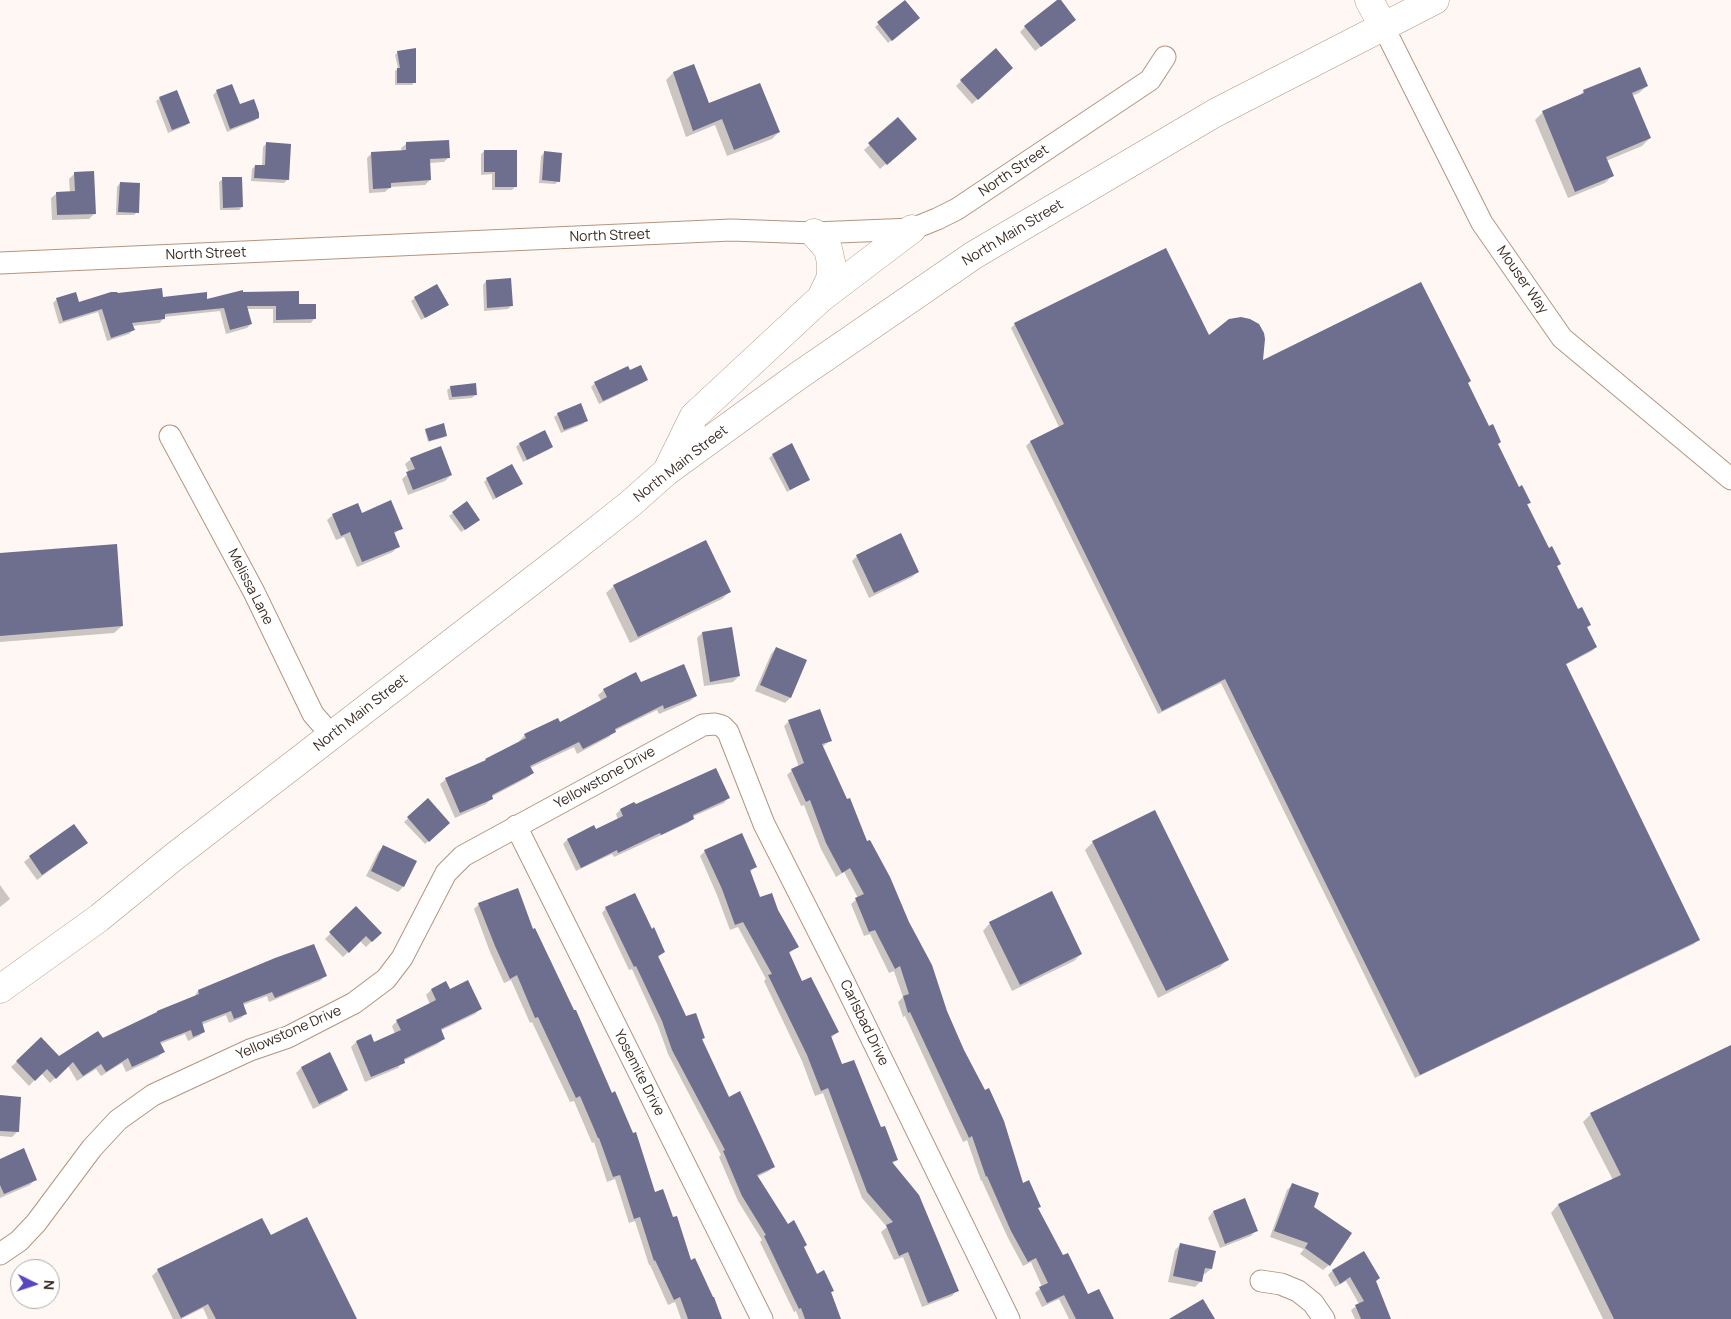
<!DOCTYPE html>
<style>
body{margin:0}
#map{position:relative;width:1731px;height:1319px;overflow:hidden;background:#fef7f3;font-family:Manrope,sans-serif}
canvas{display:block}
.north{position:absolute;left:10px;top:1259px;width:50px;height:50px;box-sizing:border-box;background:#fff;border:1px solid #afaaa7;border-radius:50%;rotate:94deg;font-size:14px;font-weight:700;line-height:20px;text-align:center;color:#382a22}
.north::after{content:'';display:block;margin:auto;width:18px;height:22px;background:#5a47c0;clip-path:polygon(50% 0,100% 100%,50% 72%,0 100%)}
</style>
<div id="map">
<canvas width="1731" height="1319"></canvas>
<div class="north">N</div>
</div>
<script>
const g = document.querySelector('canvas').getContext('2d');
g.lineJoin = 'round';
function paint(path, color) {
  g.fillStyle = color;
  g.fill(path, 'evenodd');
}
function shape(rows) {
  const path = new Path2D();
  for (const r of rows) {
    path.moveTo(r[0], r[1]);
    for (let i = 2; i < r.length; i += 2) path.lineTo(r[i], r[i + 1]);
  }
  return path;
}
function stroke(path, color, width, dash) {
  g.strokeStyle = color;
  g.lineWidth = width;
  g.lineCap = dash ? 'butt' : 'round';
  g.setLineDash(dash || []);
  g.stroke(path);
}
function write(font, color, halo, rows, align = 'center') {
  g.font = font + ' Manrope,sans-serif';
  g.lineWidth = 5;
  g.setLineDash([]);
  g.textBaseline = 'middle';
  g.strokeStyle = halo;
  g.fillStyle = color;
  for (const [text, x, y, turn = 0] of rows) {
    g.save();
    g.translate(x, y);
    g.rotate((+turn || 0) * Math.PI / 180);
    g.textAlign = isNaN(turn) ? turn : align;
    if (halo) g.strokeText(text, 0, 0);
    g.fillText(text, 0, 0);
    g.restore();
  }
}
paint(shape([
 [905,1,915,21,888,43,875,27],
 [1069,25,1035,51,1020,32,1025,27],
 [398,52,414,82,412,85,395,85,395,71,398,68,395,55],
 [693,66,708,105,779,132,772,139,727,156,715,125,686,137,666,80,673,73],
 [1006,73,972,104,956,86,961,81],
 [231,86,239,105,258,118,254,121,227,132,213,95,216,92],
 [1647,86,1639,93,1632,96,1650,138,1642,146,1606,161,1612,176,1605,183,1568,198,1535,120,1543,112,1578,97,1584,91],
 [160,98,189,123,185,126,168,133,156,101],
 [898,119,910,144,880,169,864,150],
 [267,143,287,180,284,183,251,181,252,169,255,166,262,166,263,147],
 [406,144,449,157,444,162,429,163,430,180,425,185,390,187,385,192,369,193,367,158,372,153,402,152,401,148],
 [484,151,516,186,512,190,492,190,492,174,481,175,481,154],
 [544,153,559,181,555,184,539,183,541,156],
 [75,173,94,214,89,219,52,220,51,198,57,193,70,193,69,179],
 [223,179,242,207,239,210,220,210,219,182],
 [120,183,137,212,134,215,116,215,117,187],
 [486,281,511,306,508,309,484,311,483,285],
 [242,293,298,306,314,319,311,323,273,323,273,309,247,309,251,324,247,328,226,334,220,311,164,317,160,323,132,326,133,330,129,334,107,341,98,312,59,324,53,303,57,299,78,304,162,298,206,301],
 [415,298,447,305,421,320,411,301],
 [1015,324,1208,337,1261,362,1467,384,1518,489,1530,502,1526,506,1548,550,1560,564,1556,567,1578,610,1589,625,1586,628,1596,647,1592,651,1565,665,1698,939,1694,944,1415,1078,1221,683,1158,714,1026,446,1030,442,1059,427,1011,328],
 [629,372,646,380,643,383,599,404,591,387,595,383],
 [451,387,476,394,472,398,449,400,447,390],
 [558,414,586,420,583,424,561,433,554,417],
 [426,430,445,437,428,442,425,431],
 [544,432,552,447,548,450,523,462,516,447,519,444],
 [773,455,809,479,787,492,769,458],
 [411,459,451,475,445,481,408,495,402,479,409,473,405,464],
 [487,479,521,484,493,500,484,482],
 [453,513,475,523,461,532,449,516],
 [361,514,401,528,393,535,398,546,393,552,357,567,344,537,336,540,327,520,333,515],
 [0,554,122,626,114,633,0,642],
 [857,556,918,572,912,577,869,598,852,561],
 [614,586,729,592,722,599,630,643,606,593],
 [702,633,739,676,733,682,704,686,697,638],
 [776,648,790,698,785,703,755,691,771,654],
 [640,683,696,696,690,701,659,714,657,710,614,731,609,737,577,754,574,747,530,768,533,773,527,778,491,797,492,798,486,804,455,818,440,784,446,779,483,763,520,742,519,741,525,735,559,724,602,702,598,695,604,690],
 [789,721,830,741,822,747,946,1012,1023,1185,1062,1257,1088,1296,1112,1319,1069,1319,1059,1299,1042,1307,1035,1293,1042,1287,1031,1262,1023,1266,1007,1236,982,1181,981,1181,967,1140,963,1142,905,1016,903,1017,898,1002,903,997,894,971,889,973,870,934,864,936,851,904,858,898,844,872,836,877,821,849,804,805,801,806,787,775,792,770,799,767,784,726],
 [728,798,724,803,692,817,693,819,688,823,614,857,612,854,576,871,563,844,567,840,595,831,618,820,616,814,620,810,635,806],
 [428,800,448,823,425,844,404,822],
 [1093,842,1227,960,1220,967,1158,998,1085,850],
 [86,843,37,880,24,862,30,857],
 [384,846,403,887,398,892,366,876,378,852],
 [705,851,756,866,749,873,759,899,777,911,797,947,788,954,801,982,837,1032,831,1038,841,1066,897,1159,892,1164,957,1290,952,1296,922,1307,903,1257,894,1260,881,1232,887,1227,862,1198,823,1093,815,1096,802,1061,764,981,766,979,738,927,730,930,717,895,700,856],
 [0,885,10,899,0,907],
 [479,904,533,930,654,1194,721,1319,681,1319,675,1302,668,1305,650,1265,649,1265,635,1221,629,1223,615,1179,607,1182,594,1142,592,1143,574,1101,570,1102,532,1022,530,1023,511,980,504,983,490,952,474,909],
 [356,908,380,933,366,947,360,941,343,957,325,939],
 [606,908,664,952,657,958,685,1018,701,1040,728,1098,773,1167,769,1171,757,1177,803,1248,817,1275,833,1291,830,1293,839,1319,799,1319,796,1311,794,1312,760,1242,762,1240,738,1201,719,1157,721,1155,668,1054,658,1026,632,969,629,970,602,913],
 [990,923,1081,954,1074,961,1012,991,983,931],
 [325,976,320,981,269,1002,267,996,243,1005,246,1013,241,1018,229,1023,226,1015,201,1025,204,1031,199,1036,188,1041,185,1034,160,1044,163,1052,158,1057,126,1072,122,1063,101,1076,96,1069,77,1081,68,1066,50,1083,41,1073,29,1086,11,1067,41,1039,59,1057,194,997,198,991],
 [431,990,449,991,480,1009,475,1014,440,1031,444,1038,438,1044,403,1061,398,1068,365,1082,351,1047,356,1042,374,1043,395,1034,392,1026,397,1021,430,1004,426,995],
 [1731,1046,1731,1319,1603,1319,1551,1213,1558,1205,1613,1180,1583,1122,1591,1114],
 [301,1068,347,1089,341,1095,313,1109,296,1073],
 [0,1096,17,1132,12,1137,0,1136],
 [0,1160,35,1179,30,1185,0,1198],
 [1292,1185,1329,1265,1323,1270,1300,1254,1304,1249,1270,1237,1287,1190],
 [1244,1200,1256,1230,1251,1236,1220,1248,1208,1218,1213,1212],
 [270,1237,355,1319,208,1319,203,1308,181,1319,173,1319,152,1276,158,1270],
 [1180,1245,1211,1269,1205,1274,1202,1273,1200,1282,1195,1287,1168,1282,1175,1250],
 [1332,1271,1375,1281,1390,1319,1355,1319,1351,1310,1359,1304,1346,1281,1335,1287,1328,1275]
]), '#0003');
paint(shape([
 [905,0,920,18,892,41,877,22],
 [1057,0,1061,0,1076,20,1041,47,1024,26],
 [416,48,416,83,397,83,397,68,400,68,397,51],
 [996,48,1013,68,978,100,960,80],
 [694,64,709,103,760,83,780,132,734,150,722,119,693,131,673,72],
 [1640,67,1648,86,1632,93,1651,138,1606,157,1614,176,1575,192,1542,111,1584,93,1583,90],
 [232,84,240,104,254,99,259,113,259,118,230,129,216,90],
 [177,90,190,123,172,130,159,97],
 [898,117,917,139,887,165,868,143],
 [449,140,450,158,430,159,431,180,391,183,391,188,373,189,371,152,406,150,406,142],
 [266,142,291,144,289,180,254,178,255,165,265,165],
 [484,150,517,150,517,187,495,187,495,172,484,172],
 [544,151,562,153,560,182,542,180],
 [94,171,96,214,57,215,56,192,75,191,74,172],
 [222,177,242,177,243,207,223,208],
 [120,182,140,183,139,213,118,212],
 [1166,248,1209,335,1229,319,1241,317,1250,319,1259,324,1264,333,1265,339,1263,360,1421,282,1471,381,1468,383,1489,426,1493,424,1501,442,1498,444,1519,487,1522,485,1531,503,1527,504,1549,548,1552,546,1561,564,1557,566,1578,609,1582,607,1591,625,1587,627,1597,647,1566,664,1700,940,1420,1075,1225,679,1162,711,1030,441,1064,424,1014,323],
 [511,278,513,306,487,308,486,280],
 [437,284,449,305,425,318,414,297],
 [162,288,163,297,207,292,207,299,243,290,243,292,299,291,299,304,316,304,316,319,276,320,276,306,247,306,252,324,230,330,224,308,165,314,165,319,132,323,135,330,111,338,102,309,63,321,56,298,76,292,79,302,111,292,117,292,118,293],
 [641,365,648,380,603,401,594,382,628,366,630,370],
 [476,383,477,395,452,397,450,386],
 [581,403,588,421,564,430,557,413],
 [444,423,447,436,429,441,425,429],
 [545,430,553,447,527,460,519,443],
 [792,443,810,480,790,490,772,454],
 [441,446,452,475,413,490,406,472,415,469,410,458],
 [512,464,523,484,496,498,486,478],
 [391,500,403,529,394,532,400,547,362,562,350,532,341,536,332,514,358,503,362,513],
 [467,501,480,520,465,530,452,512],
 [901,533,919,572,874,593,856,555],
 [706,540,731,592,638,637,613,585],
 [117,544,123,626,0,636,0,553],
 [732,627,740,676,710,682,702,632],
 [776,647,807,660,791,698,760,685],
 [684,664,697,696,664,709,663,705,615,729,616,732,583,749,579,742,530,766,534,773,492,795,493,799,460,813,445,778,486,760,485,759,526,738,524,734,558,718,560,722,607,697,603,689,636,672,641,682],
 [820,709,832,741,822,744,847,799,850,798,867,841,870,840,890,877,909,922,932,965,947,1011,964,1050,985,1090,989,1088,1004,1121,1023,1183,1029,1180,1041,1207,1038,1208,1063,1255,1068,1253,1088,1294,1099,1289,1114,1319,1076,1319,1064,1295,1047,1303,1039,1287,1048,1283,1036,1258,1028,1262,1011,1231,987,1176,986,1177,972,1136,969,1138,910,1012,908,1013,903,996,909,994,900,966,895,969,875,930,869,932,855,898,864,894,850,868,842,873,826,843,810,800,806,802,791,769,804,763,788,720],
 [716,768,730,798,693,815,694,819,661,835,660,833,618,853,617,850,581,868,567,839,594,825,596,829,623,816,620,809,634,802,636,804],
 [428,798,450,823,429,842,407,817],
 [1155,810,1229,960,1166,991,1092,841],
 [74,824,88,843,42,875,29,856],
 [742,833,757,867,750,870,760,897,772,893,778,910,799,947,789,952,802,981,811,977,839,1032,831,1036,842,1064,854,1060,881,1127,885,1126,898,1160,892,1162,919,1195,959,1291,928,1303,908,1252,899,1256,886,1225,893,1222,867,1192,828,1088,821,1091,807,1055,768,975,772,974,743,922,735,925,722,889,704,850],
 [383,845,417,861,404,887,371,871],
 [518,888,533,929,535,928,574,1010,576,1010,612,1093,615,1091,633,1133,636,1132,655,1192,663,1189,673,1217,677,1216,691,1260,695,1258,713,1297,714,1297,722,1319,688,1319,680,1297,674,1300,655,1260,654,1261,640,1217,634,1219,620,1175,613,1177,599,1138,598,1138,580,1096,576,1098,538,1017,535,1018,517,975,510,979,495,946,478,903],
 [1052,891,1082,954,1020,985,989,922],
 [635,893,652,929,654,927,665,952,658,956,686,1016,696,1013,705,1038,702,1039,729,1097,740,1091,775,1167,757,1175,788,1224,794,1220,807,1245,804,1247,817,1274,824,1270,834,1291,831,1292,841,1319,805,1319,801,1308,799,1309,764,1236,766,1235,742,1196,723,1151,725,1150,672,1050,662,1021,636,966,634,967,605,907],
 [356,906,382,933,372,942,366,936,349,953,329,932],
 [314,944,327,976,275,998,272,992,243,1003,247,1014,234,1019,231,1011,202,1022,205,1032,193,1037,191,1030,160,1042,165,1052,132,1067,128,1058,106,1072,101,1064,83,1076,73,1062,56,1079,47,1069,35,1081,16,1061,41,1037,59,1056,98,1031,103,1038,157,1012,157,1011,199,994,198,990,275,958],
 [468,980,482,1009,441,1029,445,1039,404,1059,405,1063,371,1077,356,1041,371,1034,374,1042,401,1030,396,1020,436,1000,431,989,446,981,450,989],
 [1731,1045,1731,1319,1614,1319,1558,1204,1621,1175,1590,1113],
 [330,1052,348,1090,319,1104,301,1067],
 [0,1095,21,1097,19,1132,0,1131],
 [24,1148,37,1180,4,1194,0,1185,0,1159],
 [1292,1183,1319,1193,1314,1207,1352,1233,1330,1266,1305,1248,1308,1243,1274,1231],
 [1245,1198,1258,1231,1225,1244,1213,1211],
 [307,1217,357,1319,216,1319,208,1304,181,1318,157,1269,262,1218,271,1235],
 [1180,1243,1216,1251,1212,1269,1205,1268,1202,1282,1173,1276],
 [1364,1251,1380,1278,1376,1281,1391,1319,1361,1319,1355,1305,1364,1301,1350,1277,1340,1284,1332,1270],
 [1203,1299,1215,1319,1169,1319]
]), '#6e6e8e');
const minor = shape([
 [1383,26,1482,223,1562,338,1731,479],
 [0,263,731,230,814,233,912,229,937,219,957,209,1150,80,1165,57],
 [170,436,254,592,313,714,332,736],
 [516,826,762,1319],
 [0,1254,19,1241,36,1223,92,1148,118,1120,153,1095,250,1050,288,1037,354,1003,386,979,402,958,446,873,463,856,703,725,715,724,722,726,728,732,764,824,841,976,1009,1319],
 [1261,1281,1281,1284,1298,1291,1313,1303,1324,1319]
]);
const major = shape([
 [1369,0,1383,26],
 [814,233,828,249,831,262,831,277,821,298],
 [668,469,694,416,821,298,912,229],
 [0,989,99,918,175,856,563,557,630,504,666,472,798,376,974,255,1215,113,1435,0]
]);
stroke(minor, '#b59480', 23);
stroke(major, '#b59480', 29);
stroke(minor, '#fff', 21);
stroke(major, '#fff', 28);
write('14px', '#382a22', '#fff', [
 ["North Street",1014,171,-34],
 ["North Main Street",1013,233,-31],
 ["North Street",610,236,-2],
 ["North Street",206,254,-2],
 ["Mouser Way",1522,280,55],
 ["North Main Street",681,464,-38],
 ["Melissa Lane",250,587,63],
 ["North Main Street",361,713,-38],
 ["Yellowstone Drive",605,778,-29],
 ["Carlsbad Drive",864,1023,64],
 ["Yellowstone Drive",289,1033,-24],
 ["Yosemite Drive",639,1073,63]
]);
</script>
